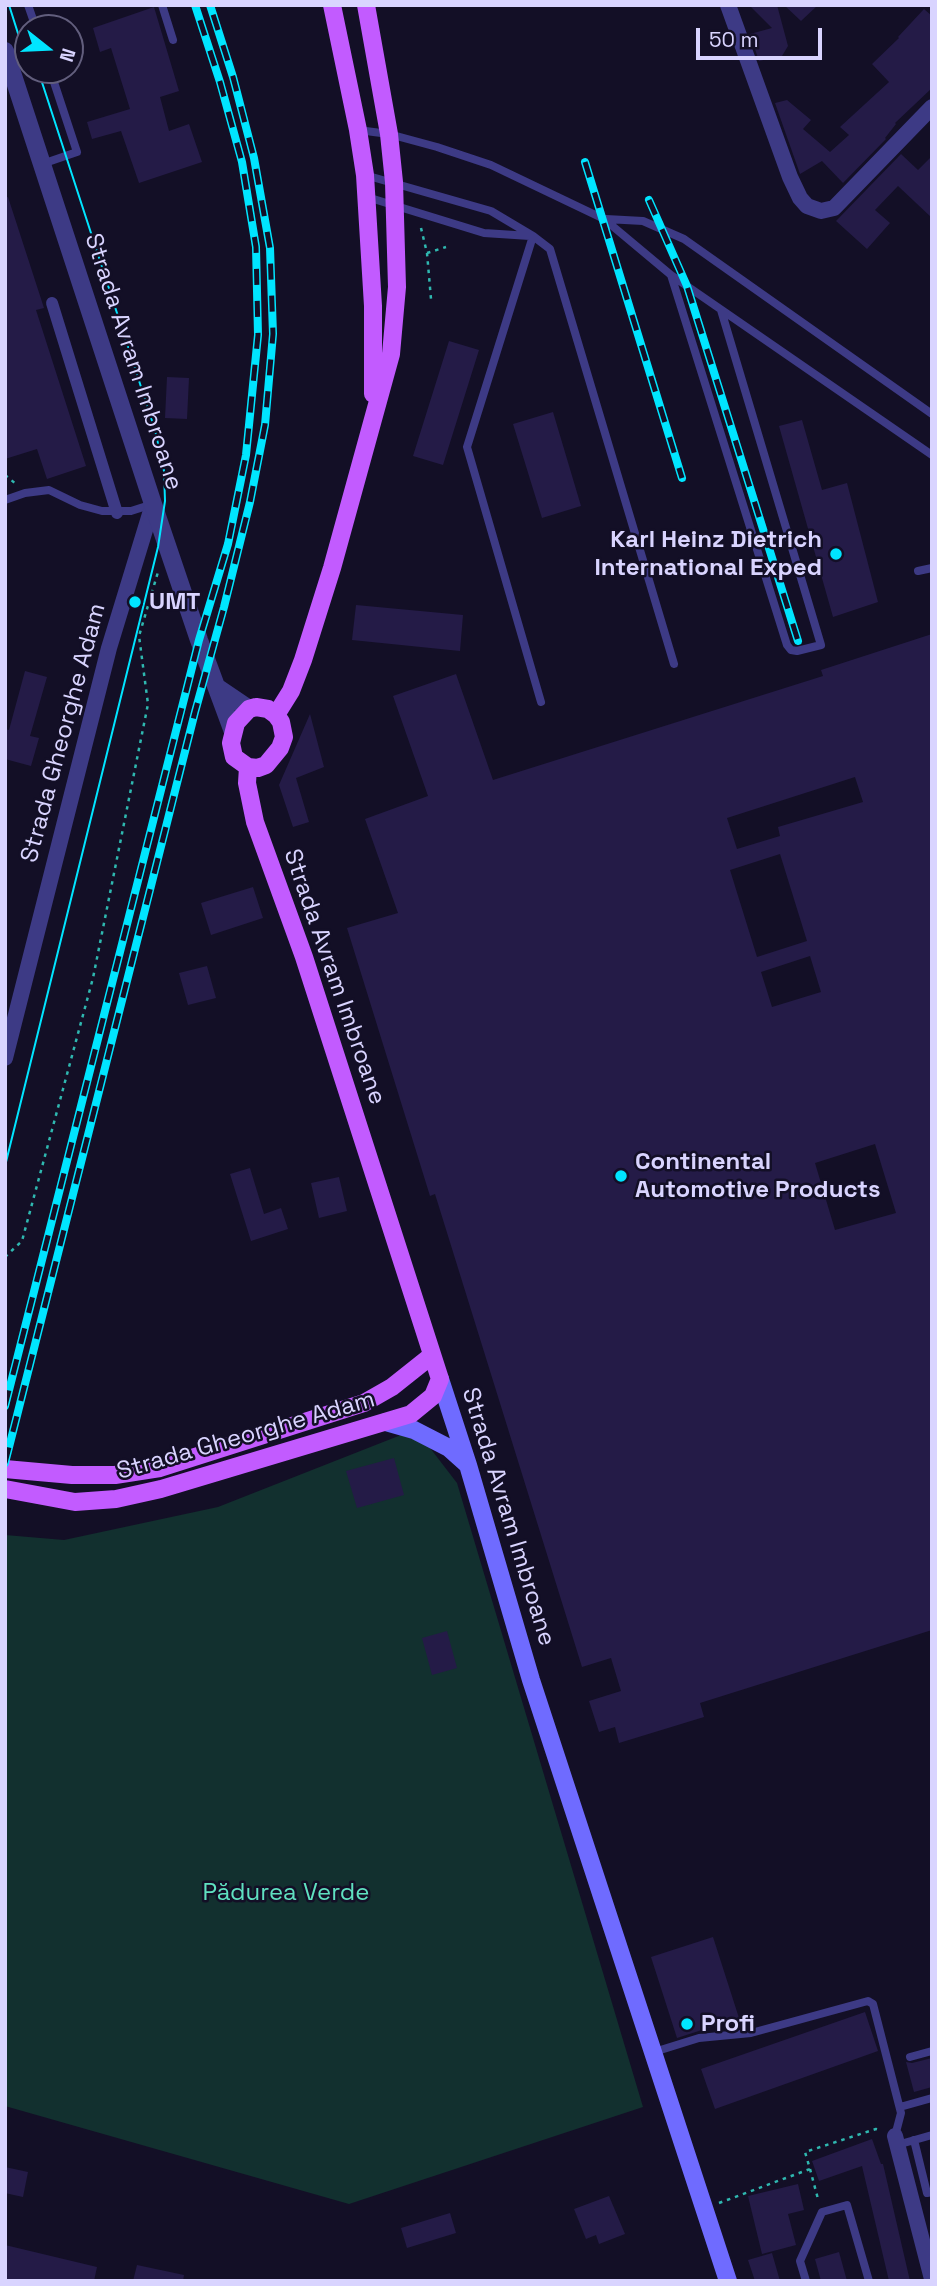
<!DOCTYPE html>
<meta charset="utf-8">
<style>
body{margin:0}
#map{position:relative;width:937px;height:2286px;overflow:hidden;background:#130f26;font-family:"Space Grotesk",sans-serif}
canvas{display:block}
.frame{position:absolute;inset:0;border:7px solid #d9d4ff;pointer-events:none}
.north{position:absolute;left:14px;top:14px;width:70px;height:70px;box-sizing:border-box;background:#130f26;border:2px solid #625e7d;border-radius:50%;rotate:108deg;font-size:19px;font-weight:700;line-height:28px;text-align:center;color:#d9d4ff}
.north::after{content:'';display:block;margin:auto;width:24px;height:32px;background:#00e5ff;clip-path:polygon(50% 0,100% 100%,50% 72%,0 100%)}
.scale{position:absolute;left:696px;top:28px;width:126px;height:32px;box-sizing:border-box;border:4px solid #d9d4ff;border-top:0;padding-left:9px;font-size:21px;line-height:24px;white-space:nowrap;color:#d9d4ff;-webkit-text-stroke:5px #130f26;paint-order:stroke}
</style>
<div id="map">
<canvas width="937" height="2286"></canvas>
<div class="frame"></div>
<div class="north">N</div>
<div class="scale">50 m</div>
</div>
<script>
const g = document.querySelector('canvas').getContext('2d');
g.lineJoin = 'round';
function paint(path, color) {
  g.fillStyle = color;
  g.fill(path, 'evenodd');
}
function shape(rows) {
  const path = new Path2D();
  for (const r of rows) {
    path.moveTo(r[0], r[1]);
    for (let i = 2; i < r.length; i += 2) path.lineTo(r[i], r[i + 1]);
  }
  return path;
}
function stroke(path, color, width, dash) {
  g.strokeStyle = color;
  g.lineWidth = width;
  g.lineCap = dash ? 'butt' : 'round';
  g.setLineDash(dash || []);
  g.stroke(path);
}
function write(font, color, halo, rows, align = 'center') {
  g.font = font + ' "Space Grotesk",sans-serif';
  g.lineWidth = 5;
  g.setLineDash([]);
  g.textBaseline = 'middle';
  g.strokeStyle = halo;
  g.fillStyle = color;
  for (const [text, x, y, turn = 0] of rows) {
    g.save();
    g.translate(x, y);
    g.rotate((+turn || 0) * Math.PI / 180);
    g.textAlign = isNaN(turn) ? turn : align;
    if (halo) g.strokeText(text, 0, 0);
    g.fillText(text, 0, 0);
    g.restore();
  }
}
paint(shape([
 [401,1435,427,1444,457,1483,643,2107,349,2204,5,2106,5,1535,64,1540,218,1507]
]), '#12302f');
paint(shape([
 [749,5,777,5,788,46,782,56,759,61,750,34,772,28],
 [784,5,818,5,801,21],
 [154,7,179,91,160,97,169,131,189,124,202,162,139,183,121,131,92,139,87,122,130,109,111,48,100,52,93,28],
 [924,9,932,16,932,88,895,123,896,124,885,138,886,139,843,183,822,161,800,174,775,103,787,100,811,120,803,129,830,152,849,135,840,127,889,82,872,64,899,38,898,37],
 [901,154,918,170,932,156,932,218,898,186,875,210,890,223,867,249,836,221],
 [8,197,44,308,36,310,86,466,47,479,37,449,5,459,5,198],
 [449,341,479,350,443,465,413,456],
 [167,377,189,378,187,419,165,418],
 [553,412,581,506,542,518,513,424],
 [802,420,822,490,847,483,878,602,833,617,779,426],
 [356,605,463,615,460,651,352,640],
 [932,634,932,1630,700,1703,704,1717,619,1743,615,1727,599,1732,589,1701,621,1691,611,1658,582,1667,435,1194,430,1196,347,928,398,913,365,819,428,796,393,696,456,674,493,780,823,676,821,670],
 [855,777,863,802,778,827,780,836,737,849,727,818],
 [780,854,807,941,757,957,730,870],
 [810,956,821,992,772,1007,761,972],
 [875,1144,896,1213,835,1230,815,1163],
 [25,671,47,677,30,736,39,738,31,766,5,759,5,729,9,730],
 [310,714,324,767,296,778,309,822,293,827,279,785],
 [253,887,263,918,211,935,201,903],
 [207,966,216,998,188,1005,179,973],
 [250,1168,264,1214,281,1208,288,1229,251,1241,230,1174],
 [339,1177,347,1211,319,1218,311,1183],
 [394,1458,404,1495,357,1508,346,1471],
 [447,1631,457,1668,432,1675,422,1638],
 [713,1937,739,2018,677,2038,651,1957],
 [865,2012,878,2051,715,2109,701,2069],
 [932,2058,932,2087,914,2092,906,2062,912,2063],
 [872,2139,881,2164,883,2164,910,2281,889,2281,862,2166,819,2181,812,2161],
 [5,2167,28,2172,23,2197,5,2193],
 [798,2184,804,2210,788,2214,796,2245,762,2254,748,2196],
 [609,2196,625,2234,599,2244,596,2235,586,2239,574,2209],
 [450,2213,456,2233,407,2248,401,2228],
 [5,2245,97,2267,94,2281,5,2281],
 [839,2252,847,2281,821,2281,815,2259],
 [772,2253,780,2281,755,2281,748,2260],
 [137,2265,184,2275,183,2281,133,2281]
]), '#241b47');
stroke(shape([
 [421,228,427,253,431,299],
 [427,253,446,247],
 [5,475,16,484],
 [5,1257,22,1241,93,978,148,704,139,636,158,572],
 [810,2169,818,2199],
 [719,2203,810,2169,805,2152,876,2129,879,2130]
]), '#2fb8b0', 2.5, [3.5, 5]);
stroke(shape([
 [28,5,36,28],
 [162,5,173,40],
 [358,130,389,134,437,147,491,165,604,219,671,275,932,455],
 [42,164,77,152,50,70],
 [365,175,491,211,533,236,550,249,674,664],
 [367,197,484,233,530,236],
 [606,219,643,221,684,239,932,414],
 [533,236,467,447,541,702],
 [671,275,787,645,791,650,797,651,821,645,721,310],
 [5,500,25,493,49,490,80,505,102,511,131,511,153,504],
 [918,571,932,568],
 [654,2052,699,2038,751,2033,868,2001,873,2004,901,2113,895,2136],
 [910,2057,932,2051],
 [900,2107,932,2098],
 [914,2140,927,2193,932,2192],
 [897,2145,932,2135],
 [806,2281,800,2261,822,2212,847,2205,869,2281]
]), '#3d3a85', 8);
stroke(shape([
 [52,303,117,513]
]), '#3d3a85', 12);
stroke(shape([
 [728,5,790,177,800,198,807,206,821,211,834,208,932,107],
 [5,1058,109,648,153,504],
 [895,2136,932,2279]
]), '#3d3a85', 16);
stroke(shape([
 [5,51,153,504,199,640,233,732],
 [218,688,249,709]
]), '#3d3a85', 18);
stroke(shape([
 [440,1379,468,1465,531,1680,728,2281],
 [386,1422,414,1430,449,1448,468,1465]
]), '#6f6bff', 18);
stroke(shape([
 [332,5,358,130,365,175,373,306,373,394],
 [256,707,268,709,276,715,281,722,284,737,280,748,266,765,258,768,248,767,234,757,231,743,236,723,249,709,256,707],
 [276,715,291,691,303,660,332,568,391,354,397,287,394,182,389,134,366,5],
 [5,1469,72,1475,115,1475,160,1468,364,1403,392,1387,431,1356],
 [5,1489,75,1502,116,1499,161,1489,411,1414,433,1396,440,1379,304,957,255,822,247,783,248,767]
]), '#c25bff', 18);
stroke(shape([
 [9,5,28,65],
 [5,1166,158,547,165,501,164,471,155,430,38,70]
]), '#00e5ff', 2);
const rail = shape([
 [585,162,682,478],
 [649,200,687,286,798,641],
 [5,1406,199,640,228,544,246,455,258,335,256,247,242,162,220,82,195,5],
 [5,1463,195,712,224,607,250,502,265,425,273,334,270,248,254,158,233,77,210,5]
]);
stroke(rail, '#00e5ff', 8);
stroke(rail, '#130f26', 5, [16]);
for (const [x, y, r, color] of [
 [836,554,7,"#00e5ff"],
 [135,602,7,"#00e5ff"],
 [621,1176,7,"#00e5ff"],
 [687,2024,7,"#00e5ff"]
]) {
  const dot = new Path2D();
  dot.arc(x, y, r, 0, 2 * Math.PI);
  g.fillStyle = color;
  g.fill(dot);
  stroke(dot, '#130f26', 2.5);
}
write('24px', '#d9d4ff', '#130f26', [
 ["Strada Avram Imbroane",133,362,72],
 ["Strada Gheorghe Adam",64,733,-75],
 ["Strada Avram Imbroane",334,977,71],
 ["Strada Gheorghe Adam",246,1436,-16],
 ["Strada Avram Imbroane",508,1517,73]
]);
write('bold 24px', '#d9d4ff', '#130f26', [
 ["Karl Heinz Dietrich",822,540,"right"],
 ["International Exped",822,568,"right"],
 ["UMT",149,602],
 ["Continental",635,1162],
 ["Automotive Products",635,1190],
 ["Profi",701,2024]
], 'left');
write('24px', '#5fe0c0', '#130f26', [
 ["Pădurea Verde",286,1893]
]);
</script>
